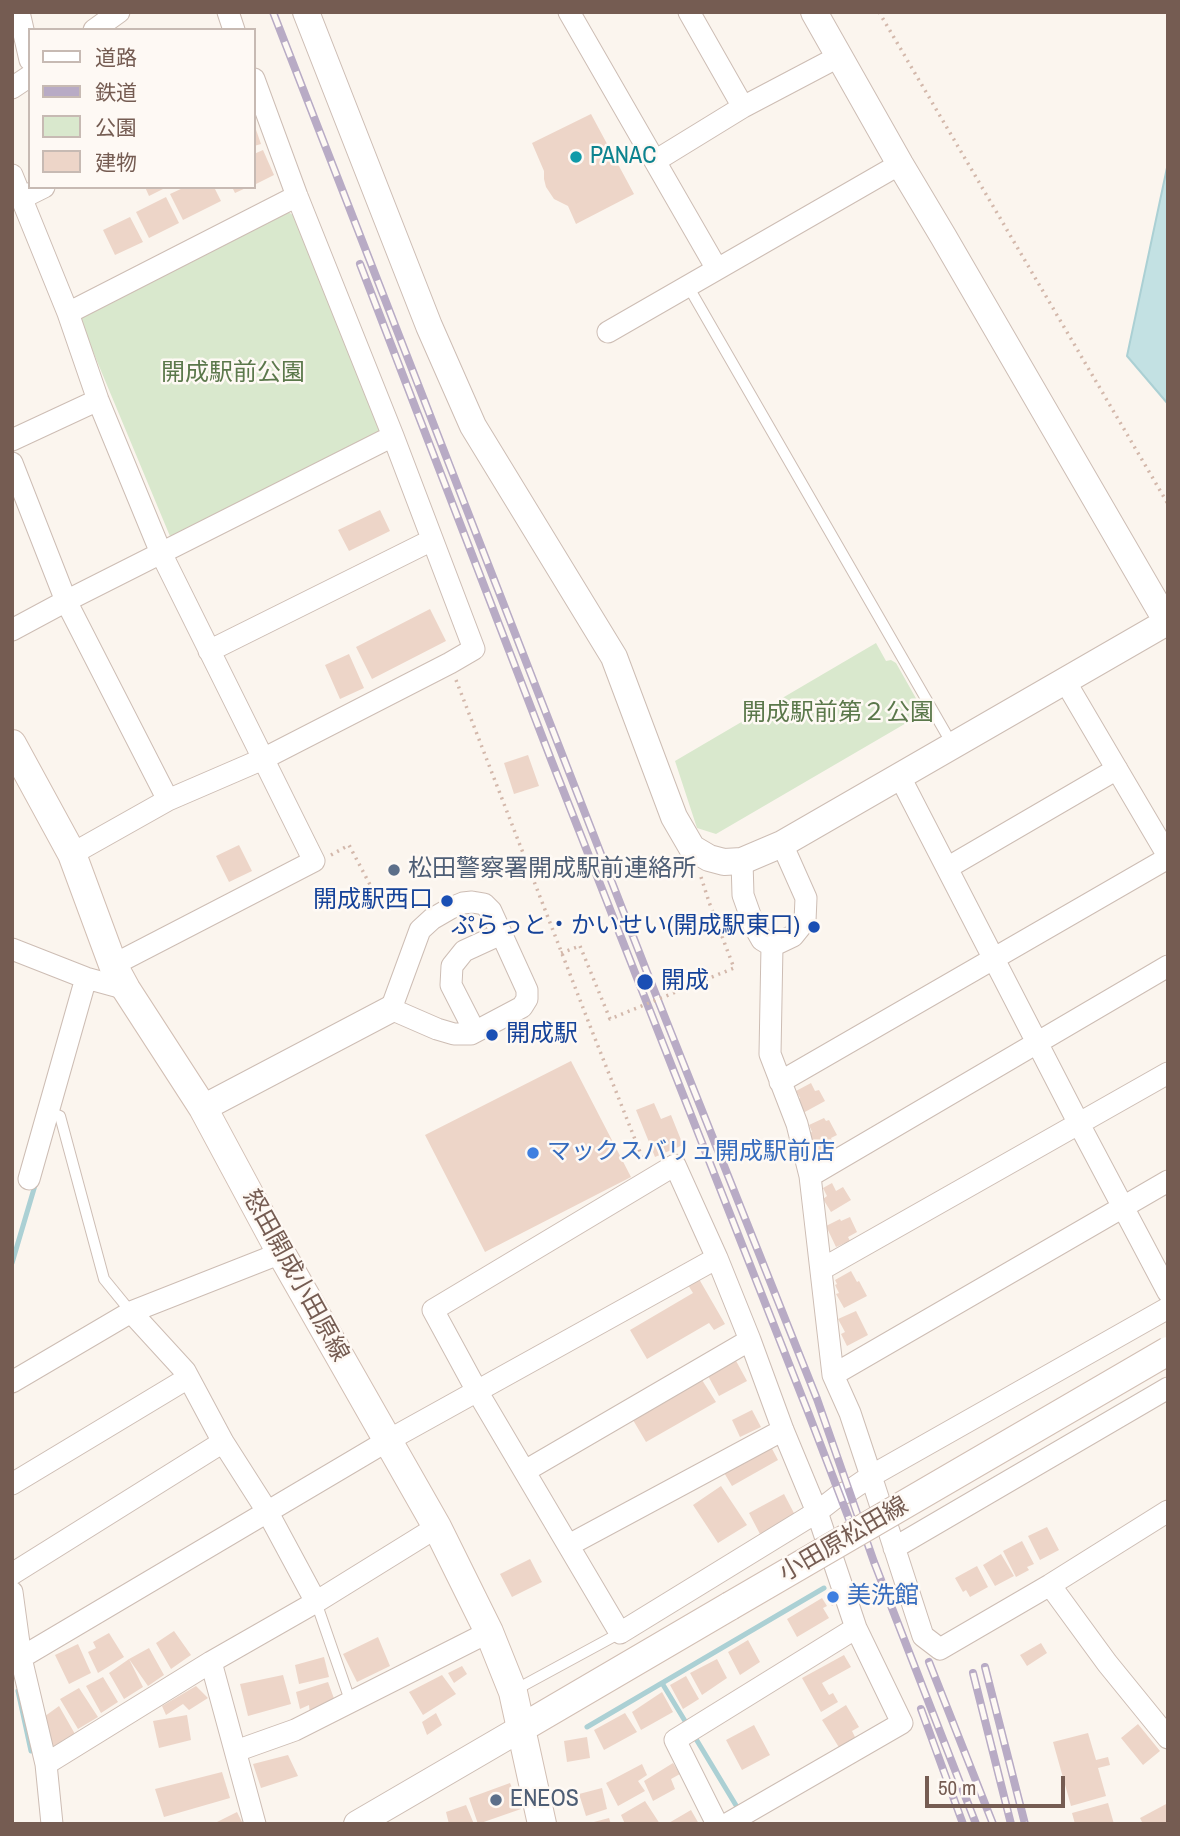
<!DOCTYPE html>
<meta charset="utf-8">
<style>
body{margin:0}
#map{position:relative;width:1180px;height:1836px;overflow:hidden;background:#fbf5ee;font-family:"Archivo Narrow","Noto Sans JP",sans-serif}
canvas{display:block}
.frame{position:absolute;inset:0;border:14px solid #755c52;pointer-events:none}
.legend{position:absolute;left:28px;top:28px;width:228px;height:161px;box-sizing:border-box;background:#fef9f4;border:2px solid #c7bab3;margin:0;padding:9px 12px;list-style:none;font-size:21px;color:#755c52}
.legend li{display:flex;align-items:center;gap:14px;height:35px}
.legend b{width:35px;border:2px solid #c7bab3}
.scale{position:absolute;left:925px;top:1776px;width:140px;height:32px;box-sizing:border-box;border:4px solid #755c52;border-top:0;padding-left:9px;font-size:21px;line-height:24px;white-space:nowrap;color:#755c52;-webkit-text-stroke:5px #fef9f4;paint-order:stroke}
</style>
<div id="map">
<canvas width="1180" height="1836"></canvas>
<div class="frame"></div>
<ul class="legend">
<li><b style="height:9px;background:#fff"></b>道路</li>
<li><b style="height:9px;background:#b8abc5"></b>鉄道</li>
<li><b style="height:19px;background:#d9e8cd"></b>公園</li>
<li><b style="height:19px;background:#edd5c8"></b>建物</li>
</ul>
<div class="scale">50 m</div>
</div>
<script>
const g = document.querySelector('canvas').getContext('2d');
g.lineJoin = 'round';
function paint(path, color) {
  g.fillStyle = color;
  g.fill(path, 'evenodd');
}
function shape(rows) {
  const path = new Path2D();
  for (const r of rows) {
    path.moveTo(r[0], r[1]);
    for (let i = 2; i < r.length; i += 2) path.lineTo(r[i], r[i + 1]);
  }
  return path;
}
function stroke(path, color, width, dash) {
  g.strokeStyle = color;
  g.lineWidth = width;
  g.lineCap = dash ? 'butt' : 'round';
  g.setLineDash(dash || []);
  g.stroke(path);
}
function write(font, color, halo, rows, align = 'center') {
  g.font = font + ' "Archivo Narrow","Noto Sans JP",sans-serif';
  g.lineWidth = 5;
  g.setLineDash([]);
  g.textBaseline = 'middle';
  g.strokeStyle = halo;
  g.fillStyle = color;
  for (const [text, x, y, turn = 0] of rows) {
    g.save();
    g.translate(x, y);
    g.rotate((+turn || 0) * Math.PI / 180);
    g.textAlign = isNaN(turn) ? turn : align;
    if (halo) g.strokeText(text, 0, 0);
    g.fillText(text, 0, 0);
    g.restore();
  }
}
paint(shape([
 [287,211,300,220,386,430,172,541,79,318],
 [876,643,886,661,891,660,896,663,922,709,920,715,716,834,697,828,675,761]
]), '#d9e8cd');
const water = shape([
 [1168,163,1168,404,1127,356,1168,163]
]);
paint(water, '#c3e1e3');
stroke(water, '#abd0d4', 2);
stroke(shape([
 [12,1263,36,1182],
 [662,1683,688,1726],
 [18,1691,31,1751],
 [587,1727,824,1588],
 [693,1734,740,1812]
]), '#abd0d4', 5);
paint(shape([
 [591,114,634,194,576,224,568,206,554,199,546,187,544,179,544,171,532,143],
 [254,124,261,144,254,146],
 [263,150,274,175,254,185,254,154],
 [145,187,167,187,149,196],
 [185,187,214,187,221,201,183,220,170,194],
 [232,187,248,187,235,193],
 [166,197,179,223,149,238,136,212],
 [130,217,143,242,115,255,103,230],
 [380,510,390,531,349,551,338,530],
 [430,609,446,641,372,679,356,647],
 [349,654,364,688,340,699,325,665],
 [528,755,539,786,514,794,504,763],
 [239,845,252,871,229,882,216,856],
 [571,1061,631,1177,485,1252,425,1135],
 [811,1083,815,1091,819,1090,825,1101,803,1113,796,1100,800,1098,796,1091],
 [654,1103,661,1119,671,1115,683,1145,655,1157,636,1110],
 [824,1118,826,1121,829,1120,837,1135,831,1138,834,1144,819,1152,809,1133,812,1132,809,1125],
 [832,1183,836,1191,843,1187,851,1200,831,1212,823,1199,827,1196,823,1188],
 [850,1217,857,1232,848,1237,850,1241,836,1247,826,1226,840,1219,841,1221],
 [851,1271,857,1282,859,1281,867,1296,844,1308,836,1294,839,1293,835,1285,837,1284,835,1280],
 [699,1279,725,1324,714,1330,709,1323,647,1359,630,1330,693,1293,688,1285],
 [856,1311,868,1335,847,1346,841,1334,845,1332,838,1319],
 [735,1359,747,1381,719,1396,707,1374],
 [702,1380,716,1402,646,1442,633,1420],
 [752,1410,761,1427,740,1437,732,1420],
 [770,1445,778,1460,732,1486,723,1471],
 [721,1486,747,1525,718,1543,693,1505],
 [784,1494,795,1515,760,1534,749,1513],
 [1047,1527,1059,1550,1040,1560,1028,1536],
 [1022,1541,1034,1564,1027,1567,1029,1570,1016,1577,1003,1551],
 [1001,1554,1014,1576,995,1586,983,1565],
 [530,1559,542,1582,512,1597,500,1574],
 [977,1566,988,1587,970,1597,966,1590,963,1592,955,1578],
 [836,1589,843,1599,832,1606,826,1595],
 [822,1598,827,1606,823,1608,829,1618,797,1637,787,1619],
 [174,1631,191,1655,171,1669,156,1643],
 [109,1633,124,1657,98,1673,88,1652,96,1648,93,1642],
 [378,1637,390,1666,357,1682,343,1654],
 [748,1640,760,1662,740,1675,728,1652],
 [1041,1643,1047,1653,1027,1666,1020,1655],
 [78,1644,91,1673,69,1684,55,1655],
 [149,1648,164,1675,148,1686,129,1659],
 [844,1655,851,1667,822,1683,829,1695,833,1693,838,1702,821,1712,802,1678],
 [324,1657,329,1677,299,1684,295,1665],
 [129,1659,143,1687,124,1699,109,1673],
 [717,1659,727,1678,702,1695,690,1673],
 [462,1666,467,1674,454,1683,448,1673],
 [283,1675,291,1704,248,1716,240,1684],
 [442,1675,456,1694,423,1715,409,1692],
 [686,1676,699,1699,683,1709,670,1685],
 [103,1677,118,1702,101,1713,86,1686],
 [328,1682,336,1704,310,1715,309,1705,300,1709,296,1692],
 [196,1686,208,1698,189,1710,183,1704,166,1715,162,1706],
 [79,1688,98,1717,78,1729,60,1699],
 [662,1692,673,1712,641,1730,632,1712],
 [846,1705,859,1727,852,1731,856,1739,840,1749,822,1720],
 [59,1706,75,1734,54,1747,41,1719],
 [436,1713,442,1725,427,1735,422,1722],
 [625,1713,637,1732,604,1750,594,1730],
 [187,1715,191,1740,159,1748,153,1721],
 [1138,1724,1160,1751,1143,1765,1121,1738],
 [754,1725,770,1755,742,1770,726,1740],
 [1088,1733,1096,1760,1108,1757,1110,1765,1098,1768,1106,1796,1071,1806,1053,1742],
 [587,1737,590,1758,567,1762,564,1741],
 [288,1755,298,1776,261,1788,253,1764],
 [673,1763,680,1774,671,1779,675,1789,653,1801,644,1781],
 [642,1764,647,1775,638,1781,645,1791,618,1806,606,1783],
 [222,1772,230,1798,164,1817,155,1789],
 [510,1783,521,1809,478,1824,469,1798],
 [602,1788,607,1809,586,1816,579,1794],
 [645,1801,660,1824,625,1824,621,1815],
 [1108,1803,1114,1824,1075,1824,1072,1813],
 [1168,1803,1168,1824,1143,1824,1140,1818],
 [466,1805,474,1824,449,1824,446,1812],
 [691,1810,699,1824,667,1824],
 [237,1812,243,1824,213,1824],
 [609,1818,611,1824,590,1824,590,1823]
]), '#edd5c8');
const service = shape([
 [688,286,952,744],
 [48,1111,60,1116,104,1279,131,1312],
 [316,1602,351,1703],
 [515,1690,620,1633]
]);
const minor = shape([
 [19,12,30,60],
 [228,12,234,30],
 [569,12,717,269],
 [94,30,119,12],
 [12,88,30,76],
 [743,107,838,57],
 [655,161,743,107,689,12],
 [12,175,68,313,98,400,161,553,314,861,113,965],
 [22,198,44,187],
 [68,313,297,196],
 [608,332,900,164],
 [12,440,98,400],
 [12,463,66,601,168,800],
 [12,630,66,601,393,436],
 [209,651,432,540],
 [1065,681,1168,856],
 [900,777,1079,1124,1168,1292],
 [72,854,168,800,263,759,450,663,474,649,393,436,297,196,254,79],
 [742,861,743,895,754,926,762,940,772,946,793,936,805,921,806,898,782,844],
 [947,868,1117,769],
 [472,902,484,904,491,911,527,990,527,999,522,1007,471,1034,454,1034,437,1029,391,1009,420,930,432,919,451,908,463,903,472,902],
 [772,946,770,1054,797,1124,810,1176,833,1375,850,1413,871,1476,1168,1308],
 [12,949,86,978,126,989],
 [475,1032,451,985,452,966,464,951,501,934],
 [780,1082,1168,858],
 [810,1176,1168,966],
 [29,1179,86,978],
 [822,1269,1168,1073],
 [131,1312,185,1371,223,1442,267,1511,316,1602],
 [833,1375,1168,1181],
 [12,1382,131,1312,281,1253],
 [525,1471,750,1340],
 [12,1484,188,1378],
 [569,1545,783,1430],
 [894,1548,1168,1388],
 [12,1574,223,1442],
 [1050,1585,1107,1663,1168,1738],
 [12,1592,21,1658,46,1764,52,1824],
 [12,1663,387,1441,717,1258],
 [236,1751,295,1730,489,1632],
 [46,1764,211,1662],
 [255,1824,211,1662,316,1602,437,1527],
 [717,1824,675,1740,856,1628],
 [727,1824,902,1723,856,1628,817,1512,783,1430,750,1340,717,1258,675,1165,433,1310,477,1391,620,1633,817,1512,839,1495,849,1491,871,1476,923,1636,940,1649,1050,1585,1168,1511]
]);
const tertiary = shape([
 [306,12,429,326,473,426,614,657,674,817,692,848,709,858,724,862,742,861,782,844,1167,622,943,236,900,164,814,12],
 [203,1108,391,1009],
 [357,1824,520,1729]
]);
const secondary = shape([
 [12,744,72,854,113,965,126,989,203,1108,281,1253,437,1527,489,1632,513,1692,542,1824],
 [520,1729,730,1606]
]);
stroke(service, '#cdbdb4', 12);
stroke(minor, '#cdbdb4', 23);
stroke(tertiary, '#cdbdb4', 28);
stroke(secondary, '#d2bfb4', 30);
stroke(shape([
 [879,12,1168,504],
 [456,680,592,1031,644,1162],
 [331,855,349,845,376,896],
 [701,877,709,902],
 [561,953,580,946]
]), '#d3b8ab', 3.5, [2, 5]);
stroke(service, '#fff', 10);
stroke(minor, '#fff', 21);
stroke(tertiary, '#fff', 26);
stroke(secondary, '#fff', 28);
const rail = shape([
 [273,12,650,980,817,1399,874,1562,976,1824],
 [360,264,552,762,808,1412,849,1519],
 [929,1662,993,1824],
 [985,1667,1025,1824],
 [973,1673,1011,1824],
 [921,1709,963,1824]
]);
stroke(rail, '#b8abc5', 8);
stroke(rail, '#fef9f4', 5, [16]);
const secondaryBridge = shape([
 [730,1606,1168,1351]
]);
stroke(secondaryBridge, '#d2bfb4', 30, []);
stroke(shape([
 [580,946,610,1019,734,968,709,902]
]), '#d3b8ab', 3.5, [2, 5]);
stroke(secondaryBridge, '#fff', 28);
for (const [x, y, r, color] of [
 [576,157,7,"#0f9aa8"],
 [394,870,7,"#5c6f8a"],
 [447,901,7,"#1a4fb4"],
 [814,927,7,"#1a4fb4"],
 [645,982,9,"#1a4fb4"],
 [492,1035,7,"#1a4fb4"],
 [533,1153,7,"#3f7fe0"],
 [833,1597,7,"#3f7fe0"],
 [496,1800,7,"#5c6f8a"]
]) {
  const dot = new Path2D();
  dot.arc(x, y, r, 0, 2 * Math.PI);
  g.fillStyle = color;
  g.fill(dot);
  stroke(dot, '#fef9f4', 2.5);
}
write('24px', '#0d838f', '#fef9f4', [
 ["PANAC",590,157]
], 'left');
write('24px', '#5b784b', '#fef9f4', [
 ["開成駅前公園",233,374],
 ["開成駅前第２公園",838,714]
]);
write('24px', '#4e5e75', '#fef9f4', [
 ["松田警察署開成駅前連絡所",408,870],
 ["ENEOS",510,1800]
], 'left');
write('24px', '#164399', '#fef9f4', [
 ["開成駅西口",433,901],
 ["ぷらっと・かいせい(開成駅東口)",800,927],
 ["開成",661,982,"left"],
 ["開成駅",506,1035,"left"]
], 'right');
write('24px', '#366cbe', '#fef9f4', [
 ["マックスバリュ開成駅前店",547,1153],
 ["美洗館",847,1597]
], 'left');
write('24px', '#755c52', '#fef9f4', [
 ["怒田開成小田原線",295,1276,61],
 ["小田原松田線",844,1540,-30]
]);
</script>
